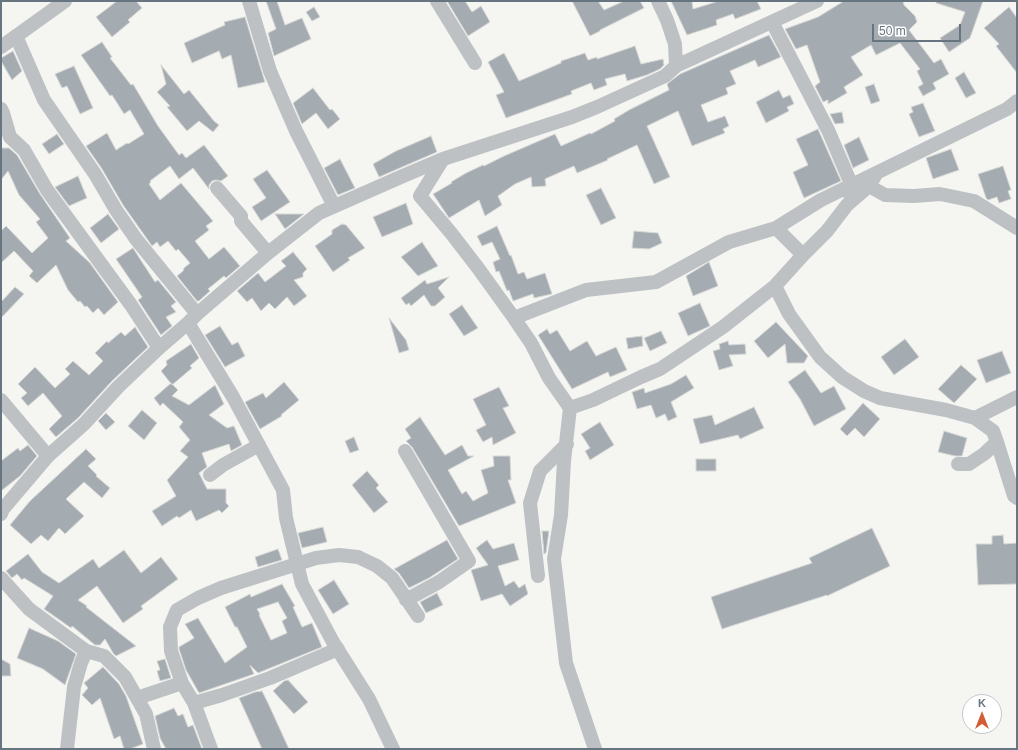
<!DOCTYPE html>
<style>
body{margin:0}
#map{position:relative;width:1018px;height:750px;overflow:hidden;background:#f5f5f2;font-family:Arial,sans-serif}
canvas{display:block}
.frame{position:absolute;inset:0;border:2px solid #677580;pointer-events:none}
.north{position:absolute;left:962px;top:694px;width:40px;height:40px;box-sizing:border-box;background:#fff;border:1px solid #c2c8cc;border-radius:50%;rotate:0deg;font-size:11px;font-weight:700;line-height:16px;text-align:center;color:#677580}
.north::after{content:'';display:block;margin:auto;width:14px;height:18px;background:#d25d36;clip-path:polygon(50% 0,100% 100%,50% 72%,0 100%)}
.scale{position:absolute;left:872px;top:24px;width:89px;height:18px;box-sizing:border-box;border:2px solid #677580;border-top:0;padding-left:5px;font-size:12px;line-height:14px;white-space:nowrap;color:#677580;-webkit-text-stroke:3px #fff;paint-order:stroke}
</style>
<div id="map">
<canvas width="1018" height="750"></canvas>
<div class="frame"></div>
<div class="north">K</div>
<div class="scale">50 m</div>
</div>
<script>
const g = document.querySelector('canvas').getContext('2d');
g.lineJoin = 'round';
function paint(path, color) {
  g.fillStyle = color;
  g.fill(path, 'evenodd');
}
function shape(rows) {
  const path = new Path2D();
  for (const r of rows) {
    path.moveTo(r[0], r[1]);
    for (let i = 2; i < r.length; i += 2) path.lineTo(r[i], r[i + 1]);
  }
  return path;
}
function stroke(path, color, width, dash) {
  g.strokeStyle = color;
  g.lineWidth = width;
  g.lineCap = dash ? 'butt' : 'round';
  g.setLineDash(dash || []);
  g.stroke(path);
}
const building = shape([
 [117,1,136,1,142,8,128,20,130,22,112,37,96,17,117,1],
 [266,1,277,1,285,25,302,18,311,39,274,56,268,33,276,29,266,1],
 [447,1,465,1,472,12,481,6,490,22,468,36,447,1],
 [572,1,598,1,604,10,624,1,640,1,644,8,600,30,600,31,590,36,572,1],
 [671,1,692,1,693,9,719,1,757,1,761,9,735,19,733,14,716,20,717,25,687,35,671,1],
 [844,1,903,1,904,5,915,16,917,22,909,30,934,63,941,59,949,74,933,83,936,89,923,96,918,87,923,84,917,71,920,69,900,43,876,55,871,45,851,57,863,75,844,87,847,93,828,104,828,100,823,102,815,86,820,82,807,45,796,49,785,29,818,17,844,1],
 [936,1,983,1,970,38,949,52,940,38,960,25,965,12,936,3,936,1],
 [314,7,320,17,312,21,306,12,314,7],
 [1009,7,1017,18,1017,73,996,46,999,44,984,28,1009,7],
 [245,17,265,82,238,88,231,55,222,59,219,51,192,63,184,43,225,25,224,22,245,17],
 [769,35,781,57,758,67,755,60,730,71,736,84,726,88,728,94,701,105,708,122,725,116,729,126,723,129,725,133,692,146,678,111,647,126,670,177,654,184,637,145,607,159,608,160,577,173,574,166,545,179,546,186,532,187,531,177,515,184,498,196,502,205,485,216,479,200,449,218,433,194,452,183,451,182,466,173,483,165,484,166,504,156,555,134,561,146,590,133,591,134,615,121,614,119,629,110,669,90,667,84,680,74,769,35],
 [102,42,112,57,110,58,131,85,133,84,158,126,179,155,182,153,186,158,204,145,228,176,221,181,216,180,212,181,209,185,209,189,193,168,179,179,170,166,150,181,151,182,149,184,160,200,181,183,213,221,206,226,209,230,195,241,209,259,224,247,240,266,226,278,224,276,208,289,210,291,199,301,197,301,177,276,183,271,184,268,190,263,178,249,176,251,168,241,160,247,157,242,152,246,123,205,102,169,86,146,107,133,116,150,127,143,128,144,144,134,130,110,124,114,112,95,110,96,81,55,102,42],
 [635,46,641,64,663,59,664,65,660,69,647,75,627,81,625,74,605,79,607,85,594,90,591,83,571,91,572,94,506,118,496,95,504,92,488,62,504,53,519,81,561,63,561,61,585,53,588,60,597,57,597,59,635,46],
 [13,51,22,71,12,80,1,61,1,58,13,51],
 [161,65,184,94,189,90,214,121,219,125,213,132,199,121,187,131,167,107,170,106,157,92,166,84,161,65],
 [74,66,93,108,80,114,67,86,62,88,55,74,74,66],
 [964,72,976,93,966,98,955,78,964,72],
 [874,84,880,101,871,104,865,87,874,84],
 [313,88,330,110,332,109,340,119,328,129,316,113,302,124,293,103,313,88],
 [779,90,783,98,790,95,794,104,787,107,789,111,766,123,756,102,779,90],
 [923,103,935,131,919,137,909,114,913,112,911,107,923,103],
 [842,112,844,123,835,124,830,114,842,112],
 [818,129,841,181,804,198,793,172,808,165,796,139,818,129],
 [57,134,64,144,49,154,42,144,57,134],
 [431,136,437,152,379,177,373,164,396,151,431,136],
 [859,137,869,160,853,168,844,145,859,137],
 [1,148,9,148,17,155,40,194,70,238,66,241,90,263,118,302,104,315,98,308,93,313,87,306,85,307,80,301,78,302,68,290,56,265,37,283,29,276,33,271,14,251,1,263,1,231,6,226,32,253,48,238,36,222,40,219,19,195,8,171,1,180,1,148],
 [951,149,959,170,933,179,926,158,951,149],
 [340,159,355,188,338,195,324,168,340,159],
 [1003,166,1011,190,1008,191,1011,199,999,203,997,197,988,200,986,198,978,174,1003,166],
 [267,170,290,202,261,221,252,207,266,198,253,179,267,170],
 [78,176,87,198,69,206,55,187,78,176],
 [601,188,616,218,601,225,586,195,601,188],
 [406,203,413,224,382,237,373,217,406,203],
 [108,214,119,229,101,243,90,228,108,214],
 [275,214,304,214,285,229,275,214],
 [342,224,346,225,365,248,348,258,350,260,333,272,315,246,332,234,332,230,342,224],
 [497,226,510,256,511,255,518,274,524,272,527,279,545,273,552,294,534,298,533,294,513,301,509,290,507,291,499,271,496,272,493,262,500,259,492,242,482,246,477,236,497,226],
 [634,231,658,233,662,243,649,249,632,248,634,231],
 [422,242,438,266,418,276,401,257,422,242],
 [133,248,155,282,158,280,176,302,171,306,176,312,166,317,172,326,161,335,138,300,142,297,116,259,133,248],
 [293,252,307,269,303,273,303,277,294,280,307,296,294,306,287,297,275,309,269,303,261,311,252,298,247,302,237,291,258,273,265,282,286,266,281,261,293,252],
 [709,262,718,286,693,296,686,276,709,262],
 [449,277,438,288,445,297,435,306,431,306,424,295,411,306,409,303,406,305,401,298,425,280,427,284,449,277],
 [15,287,24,294,1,318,1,302,15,287],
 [700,303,710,326,688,336,678,313,700,303],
 [462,305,478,328,464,336,449,314,462,305],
 [389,318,406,340,409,350,399,353,389,318],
 [776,322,808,356,804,363,787,363,785,344,768,358,754,341,776,322],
 [220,326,232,345,238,342,245,356,225,367,205,335,220,326],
 [135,327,148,347,112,381,78,418,56,437,49,429,62,416,43,393,28,406,21,398,27,393,18,384,35,367,55,388,70,374,65,369,73,361,89,375,103,361,95,353,107,341,108,343,121,332,125,336,135,327],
 [547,329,550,334,557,330,570,351,587,341,596,356,616,347,627,370,610,377,608,372,572,389,538,335,547,329],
 [661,331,667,343,650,351,644,338,661,331],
 [642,336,643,346,628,349,626,338,642,336],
 [905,339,919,357,894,375,881,357,905,339],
 [728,341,729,345,745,344,746,354,729,355,733,366,719,370,713,351,720,349,719,344,728,341],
 [191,344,199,358,190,366,192,368,172,385,161,371,167,365,166,361,191,344],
 [1002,351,1011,373,986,383,977,360,1002,351],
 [961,365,977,379,954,403,938,389,961,365],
 [805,370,821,393,834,386,846,409,814,426,800,399,788,382,805,370],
 [686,375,694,388,671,402,677,417,668,421,665,414,656,418,651,405,637,409,632,392,644,388,645,393,671,384,686,375],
 [284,382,299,400,281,415,282,416,260,429,245,402,263,393,266,398,284,382],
 [171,383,178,390,172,396,189,405,215,385,224,404,209,415,227,428,234,426,242,445,231,451,229,444,202,453,207,467,199,473,207,489,226,489,226,503,229,506,222,513,219,510,196,521,191,510,179,518,177,516,162,526,152,511,176,496,167,480,188,457,180,451,190,440,179,427,183,422,163,403,160,406,154,398,171,383],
 [499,387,509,406,503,408,516,433,493,445,492,437,483,442,476,430,486,425,473,399,499,387],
 [863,403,880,419,864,437,855,428,847,436,840,429,863,403],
 [754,407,764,428,740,439,738,435,700,444,693,419,712,415,715,425,754,407],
 [142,410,157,423,144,440,128,426,142,410],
 [106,413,115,422,106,430,98,421,106,413],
 [420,417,445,455,462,445,468,456,474,456,448,470,462,494,466,491,473,501,488,493,481,470,494,466,493,456,510,456,511,480,508,480,516,503,459,526,412,447,406,441,411,438,405,429,420,417],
 [600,422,614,445,590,460,585,451,590,448,581,434,600,422],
 [944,431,967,438,962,456,955,456,938,452,944,431],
 [354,437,359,450,350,453,345,441,354,437],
 [28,445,37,456,20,476,1,491,1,461,18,448,20,451,28,445],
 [86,449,96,459,88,466,97,475,96,476,110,488,102,498,84,482,66,499,84,516,65,534,59,528,48,541,41,535,31,544,10,525,30,501,86,449],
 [696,459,716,459,716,471,696,471,696,459],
 [367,471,379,485,376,488,388,502,374,513,352,485,367,471],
 [323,527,327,542,302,548,298,533,323,527],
 [872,528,890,566,827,596,827,595,722,629,711,597,812,563,809,558,872,528],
 [542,531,549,531,546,553,544,554,542,531],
 [1003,535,1004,544,1017,543,1017,584,978,585,976,544,992,544,992,536,1003,535],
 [447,540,458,559,429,578,409,588,399,573,394,569,447,540],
 [487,540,493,549,514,543,519,560,498,566,505,586,514,581,519,588,525,584,528,594,510,606,502,594,481,601,471,570,488,565,476,548,487,540],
 [278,549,282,560,258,567,255,557,278,549],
 [124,550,141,573,161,557,178,579,141,606,143,609,123,623,97,586,78,600,87,606,86,607,136,646,116,656,113,653,105,639,100,645,95,645,72,626,71,628,44,609,53,596,24,578,22,580,17,574,12,578,6,571,28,554,42,572,59,583,93,559,99,568,124,550],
 [334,580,349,604,333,614,318,590,334,580],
 [282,584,295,606,293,607,302,627,312,623,322,647,258,673,250,665,254,674,199,693,186,670,179,649,179,647,194,638,185,624,198,618,225,663,247,647,237,627,235,627,225,607,250,594,251,597,282,584],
 [278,602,287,618,282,621,287,633,271,640,259,615,260,614,257,609,278,602],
 [437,593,443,605,426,613,420,602,437,593],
 [29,628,58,641,76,654,65,685,43,669,17,658,29,628],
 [1,659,10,664,11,676,1,676,1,659],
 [165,659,171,678,160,681,157,671,160,670,157,661,165,659],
 [103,667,119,684,126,696,143,744,130,749,124,749,120,736,114,739,100,698,92,705,82,695,88,688,84,683,103,667],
 [288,680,308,702,294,714,273,691,284,681,288,680],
 [262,691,268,703,289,749,262,749,239,698,255,692,262,691],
 [174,708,178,716,183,714,188,727,193,725,202,749,166,749,160,738,155,716,174,708]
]);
paint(building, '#a5acb1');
stroke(building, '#d7d7d5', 1);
stroke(shape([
 [249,1,270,71,296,131,334,206],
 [437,1,475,63],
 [658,1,667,20,675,44,676,66],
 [772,22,828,130,852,186,850,195],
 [16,36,44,100,95,174,116,210,136,239,197,314],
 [1,47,65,1],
 [1,109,3,113,10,137,24,150,47,190,131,305,159,348],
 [443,159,420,196,451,233,478,268,514,318,531,343,549,378,570,408],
 [875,176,869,186,847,205,827,231,803,255,775,286,789,314,820,357,842,377,864,391,880,398,946,410,975,418],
 [869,186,885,195,914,196,940,194,974,201,1017,228],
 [217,188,241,216,241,221,268,253],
 [776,228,803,255],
 [514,318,586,290,656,282,729,242,776,228,821,200,1007,109,1017,101],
 [188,323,233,397,283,490,286,518,302,584,333,642,369,699,393,749],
 [1017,397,975,418,993,431,997,442,1014,496,1017,498],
 [1,400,48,456],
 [405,451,469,561,439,582,406,600],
 [958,464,969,464,984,454,997,442],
 [210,475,223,465,259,445],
 [1,514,3,509,48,456,84,424,118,387,159,348,188,323,197,314,268,253,319,213,403,176,443,159,572,117,597,107,665,76,676,66,817,1],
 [538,576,530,503,540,471,567,444],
 [1,578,29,609,86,651,104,656,125,677,146,714,154,749],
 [137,698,182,683],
 [194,703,222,695,270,678,338,649],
 [67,749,74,687,81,663,86,651],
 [211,749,194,703,182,683,171,651,170,627,177,610,198,598,221,588,316,558,339,555,358,557,377,566,392,578,418,616],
 [595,749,566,663,554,559,561,515,564,461,570,408,593,400,641,377,660,369,723,327,775,286]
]), '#bdc1c4', 14);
</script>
